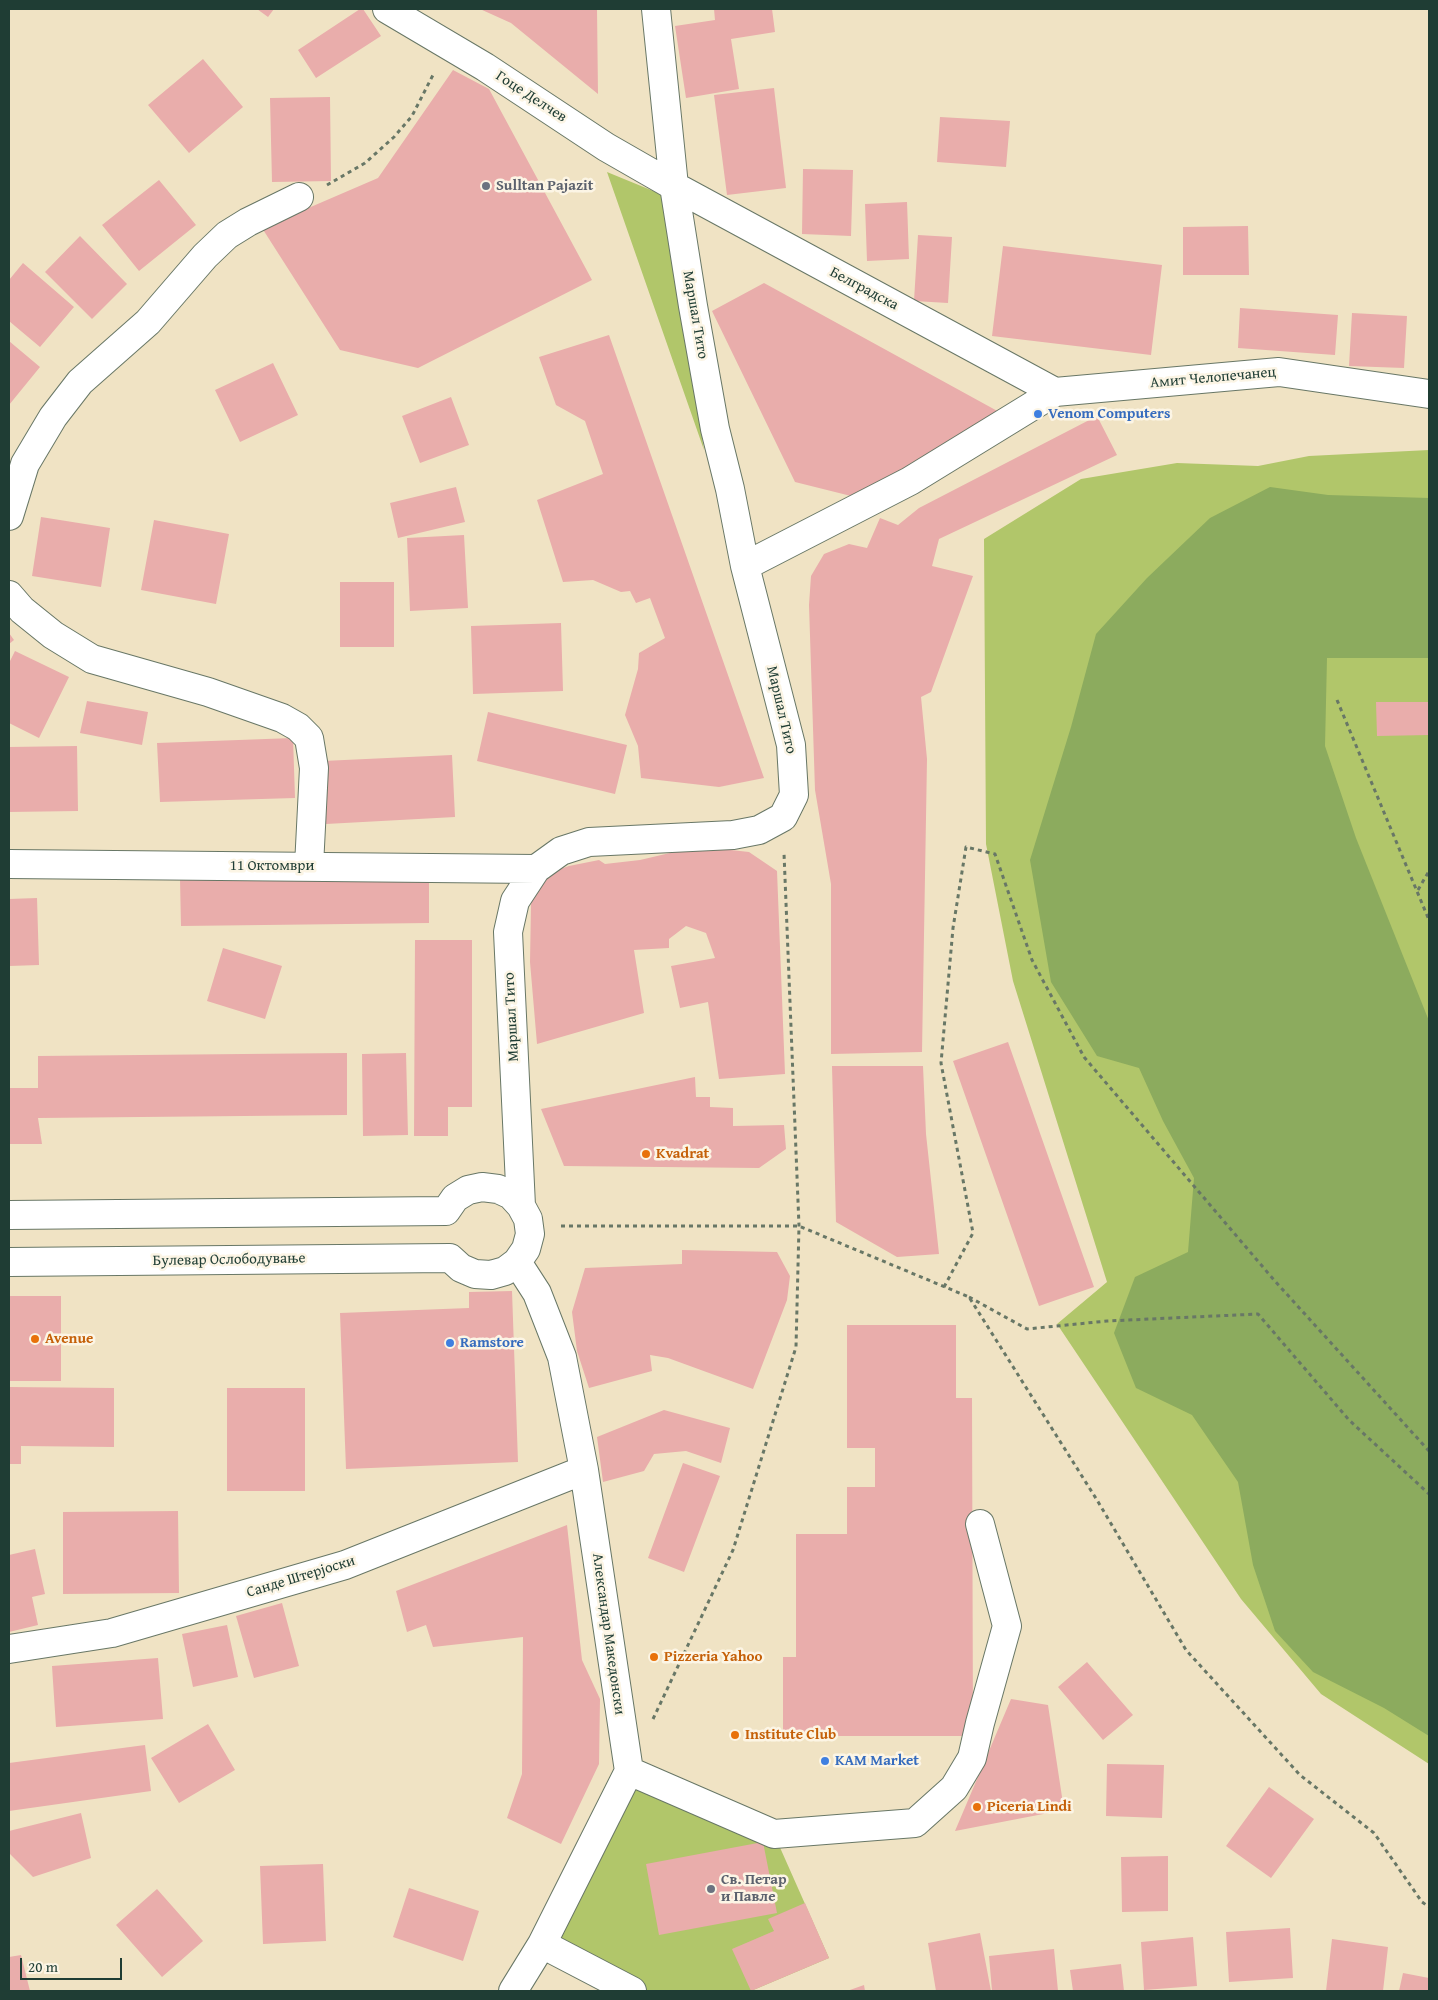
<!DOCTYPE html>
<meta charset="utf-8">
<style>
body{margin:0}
#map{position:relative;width:1438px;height:2000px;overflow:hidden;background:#f0e3c4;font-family:"Gentium Book Plus",serif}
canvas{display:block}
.frame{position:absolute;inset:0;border:10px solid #1f3d34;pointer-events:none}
.scale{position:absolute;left:20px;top:1958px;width:102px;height:22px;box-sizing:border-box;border:2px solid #1f3d34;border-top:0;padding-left:6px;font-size:15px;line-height:18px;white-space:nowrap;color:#1f3d34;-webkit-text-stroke:4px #fcf5e5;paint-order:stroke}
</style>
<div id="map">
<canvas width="1438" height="2000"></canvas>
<div class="frame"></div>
<div class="scale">20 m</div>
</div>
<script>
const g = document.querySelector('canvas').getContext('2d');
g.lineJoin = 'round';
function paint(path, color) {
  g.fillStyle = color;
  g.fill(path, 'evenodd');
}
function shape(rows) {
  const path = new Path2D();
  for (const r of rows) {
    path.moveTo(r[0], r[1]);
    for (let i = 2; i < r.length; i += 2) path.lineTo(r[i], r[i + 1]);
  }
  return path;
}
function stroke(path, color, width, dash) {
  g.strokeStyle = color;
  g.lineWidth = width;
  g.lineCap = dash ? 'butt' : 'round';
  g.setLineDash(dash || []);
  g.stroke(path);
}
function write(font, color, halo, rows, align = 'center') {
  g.font = font + ' "Gentium Book Plus",serif';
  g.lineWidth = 5;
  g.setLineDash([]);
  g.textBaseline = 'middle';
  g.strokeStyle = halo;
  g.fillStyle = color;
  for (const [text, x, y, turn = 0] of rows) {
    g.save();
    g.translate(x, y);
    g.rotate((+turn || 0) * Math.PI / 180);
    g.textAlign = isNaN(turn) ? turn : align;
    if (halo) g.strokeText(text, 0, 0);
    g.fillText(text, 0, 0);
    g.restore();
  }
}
paint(shape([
 [607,172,663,195,704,450],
 [1429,450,1429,1764,1321,1694,1241,1599,1057,1324,1107,1282,1013,981,986,844,984,539,1081,479,1177,463,1258,466,1309,456],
 [629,1771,774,1834,829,1958,751,1991,632,1991,542,1944]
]), '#b1c66a');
paint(shape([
 [1270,487,1328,495,1429,498,1429,658,1327,658,1325,746,1356,838,1429,1021,1429,1736,1384,1708,1313,1672,1275,1631,1253,1565,1238,1482,1192,1415,1136,1388,1114,1333,1135,1277,1188,1252,1194,1178,1163,1121,1139,1068,1097,1056,1051,982,1030,860,1071,727,1096,634,1147,578,1210,518]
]), '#8cab5e');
paint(shape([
 [257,9,274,9,268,17],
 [360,9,363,9,381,36,316,78,298,50],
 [480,9,597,9,598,94,511,23],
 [714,9,772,9,775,32,731,39,739,89,686,98,675,26,715,20],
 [203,59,243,107,189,153,148,105],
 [453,70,489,89,592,280,418,368,340,350,262,228,378,178],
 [774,88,786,188,727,195,714,95],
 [330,97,331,181,272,182,270,98],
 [940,117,1010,121,1006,167,937,162],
 [803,169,853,170,851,236,802,234],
 [159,180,196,225,139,271,102,225],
 [907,202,909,259,867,261,865,204],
 [1248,226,1249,275,1183,275,1183,227],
 [918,235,952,237,948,303,914,301],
 [80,236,127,284,92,319,45,272],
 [1003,246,1162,265,1151,355,992,336],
 [23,263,74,307,40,347,9,321,9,280],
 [764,283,1001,413,859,498,795,482,712,311],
 [1240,308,1338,315,1335,355,1238,348],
 [1352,313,1407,316,1404,368,1349,366],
 [609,335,764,778,719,787,641,778,638,746,625,715,638,669,639,653,665,638,650,598,636,603,630,591,621,592,593,580,563,582,537,500,603,474,585,421,556,405,539,357],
 [9,341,40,367,9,405],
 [273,363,298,415,240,442,215,390],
 [451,397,469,445,420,463,402,416],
 [1097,416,1117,455,939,539,932,566,973,576,931,692,921,697,927,759,922,1052,831,1054,831,884,815,790,809,605,811,576,824,554,849,544,867,548,880,518,898,525,919,508],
 [456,487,465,522,398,538,390,503],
 [41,517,110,528,101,587,32,576],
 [154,520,229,534,216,604,141,590],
 [464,535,468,608,410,611,407,538],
 [340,582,394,582,394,647,340,647],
 [561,623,563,691,473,694,471,626],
 [9,633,14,640,9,644],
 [15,651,69,677,39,738,9,723,9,663],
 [87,701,148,712,142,745,80,733],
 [1376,702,1429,702,1429,735,1377,736],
 [488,712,627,745,615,794,477,761],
 [293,738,295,798,160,802,157,743],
 [77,746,78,811,9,812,9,747],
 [452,755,455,817,326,824,323,761],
 [687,849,722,849,749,852,777,871,785,1074,719,1079,708,1002,680,1008,671,966,715,958,706,933,686,926,669,939,669,948,634,950,644,1013,537,1044,530,962,531,904,538,885,551,872,569,866,599,860,605,864,640,860],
 [429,876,429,923,181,926,180,879],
 [37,898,39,965,9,966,9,899],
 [415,940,472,940,472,1107,448,1107,448,1136,414,1136],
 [223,948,282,966,265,1019,207,1001],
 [1008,1042,1094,1287,1039,1306,953,1061],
 [347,1053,347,1115,38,1118,42,1144,9,1144,9,1088,38,1088,38,1056],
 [406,1053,408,1135,363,1136,362,1054],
 [832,1066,923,1066,926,1134,939,1254,897,1257,836,1222],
 [695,1077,696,1097,710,1097,710,1107,733,1108,733,1126,784,1125,786,1149,759,1168,564,1166,541,1109],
 [682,1250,777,1252,790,1276,787,1300,753,1389,668,1358,650,1355,652,1371,589,1388,577,1351,572,1312,585,1268,682,1264],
 [512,1291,518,1462,346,1469,340,1313,469,1308,469,1292],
 [9,1296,61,1296,61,1381,9,1381],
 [847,1325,956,1325,956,1398,972,1398,973,1736,783,1736,783,1657,796,1657,796,1534,847,1534,847,1487,875,1487,875,1448,847,1448],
 [9,1387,114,1388,114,1447,21,1446,21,1464,9,1464],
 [227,1388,305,1388,305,1491,227,1491],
 [664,1410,730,1428,721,1463,686,1451,654,1454,644,1471,603,1482,597,1437],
 [683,1463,720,1476,684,1572,648,1558],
 [178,1511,179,1593,63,1594,63,1512],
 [567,1525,582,1660,600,1699,599,1764,561,1844,507,1818,522,1774,523,1637,433,1647,426,1625,407,1632,396,1591],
 [35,1549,45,1594,32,1597,38,1625,9,1632,9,1555],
 [282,1603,299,1666,254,1678,236,1616],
 [227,1625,238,1677,193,1687,182,1634],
 [158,1658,163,1719,56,1727,52,1666],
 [1087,1662,1133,1715,1103,1740,1058,1687],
 [1011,1699,1048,1705,1064,1810,955,1831],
 [208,1724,235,1770,179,1803,151,1758],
 [145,1745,151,1791,9,1811,9,1763],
 [1107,1764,1164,1765,1162,1818,1106,1816],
 [1269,1787,1314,1819,1271,1878,1226,1846],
 [81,1813,91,1858,33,1877,9,1853,9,1831],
 [763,1842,777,1913,659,1935,646,1864],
 [1168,1856,1168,1911,1122,1912,1121,1857],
 [323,1864,326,1941,263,1944,260,1866],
 [409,1888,479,1911,463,1961,393,1937],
 [157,1889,203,1941,162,1977,116,1925],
 [805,1903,829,1958,751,1991,732,1949,774,1931,768,1919],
 [1290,1928,1293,1978,1229,1982,1226,1932],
 [980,1933,991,1991,936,1991,928,1943],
 [1193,1937,1197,1986,1144,1990,1141,1942],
 [1332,1939,1388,1947,1383,1991,1326,1991],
 [1054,1949,1058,1991,992,1991,989,1956],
 [21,1955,30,1991,9,1991,9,1957],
 [1121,1964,1124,1991,1073,1991,1070,1970],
 [1403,1973,1429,1978,1429,1991,1399,1991],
 [864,1985,865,1991,847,1991]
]), '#e9adab');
const minor = shape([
 [387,9,485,67,606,147,674,186,1055,392],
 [9,516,25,464,53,417,80,382,148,322,205,256,227,235,248,222,299,197],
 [745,566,910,481,1055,392,1279,372,1429,394],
 [9,595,22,610,53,635,92,659,208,692,282,718,298,727,309,738,314,768,309,866],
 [9,864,536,869],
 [521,1206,508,932,515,901,536,869,561,851,589,842,733,835,759,830,783,817,794,795,791,745,745,566,730,489,715,429,693,306,674,186,656,9],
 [9,1215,446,1211,455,1198,468,1190,482,1187,498,1189,511,1195,521,1206,528,1219,530,1234,526,1249,517,1262,505,1271,491,1275,475,1274,461,1268,450,1258,9,1262],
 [9,1649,112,1633,345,1565,584,1470],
 [629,1771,774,1834,915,1823,954,1788,972,1758,980,1723,1007,1626,980,1524],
 [542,1944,632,1991],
 [513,1991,542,1944,629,1771,584,1470,562,1357,537,1293,517,1262]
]);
stroke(minor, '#687766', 30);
stroke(shape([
 [327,185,365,163,394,137,412,116,434,73],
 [1337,700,1429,920],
 [1418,890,1429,871],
 [561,1226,799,1226,969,1297,1097,1500,1186,1650,1300,1775,1374,1833,1422,1902,1429,1907],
 [944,1287,973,1233,941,1063,953,928,966,847,995,854,1032,960,1084,1057,1274,1280,1429,1451],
 [969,1297,1027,1329,1107,1321,1258,1314,1349,1420,1429,1494],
 [653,1719,733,1550,796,1347,799,1226,784,853]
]), '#687766', 3, [4, 4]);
stroke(minor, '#fff', 28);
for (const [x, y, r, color] of [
 [486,186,5,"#6b7280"],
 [1038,414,5,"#3f7fe0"],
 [646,1154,5,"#e8710a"],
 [35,1339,5,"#e8710a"],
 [450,1343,5,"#3f7fe0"],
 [654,1657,5,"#e8710a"],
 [735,1735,5,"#e8710a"],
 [825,1761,5,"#3f7fe0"],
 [977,1807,5,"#e8710a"],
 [711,1889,5,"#6b7280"]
]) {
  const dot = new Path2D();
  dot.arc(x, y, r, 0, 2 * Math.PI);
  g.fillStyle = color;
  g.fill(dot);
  stroke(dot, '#fcf5e5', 2);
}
write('15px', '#1f3d34', '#fcf5e5', [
 ["Гоце Делчев",531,97,33],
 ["Белградска",864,289,28],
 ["Маршал Тито",695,315,80],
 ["Амит Челопечанец",1213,378,-5],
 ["Маршал Тито",781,710,77],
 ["11 Октомври",272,866],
 ["Маршал Тито",512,1017,-93],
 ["Булевар Ослободување",229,1260,-1],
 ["Санде Штерјоски",301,1577,-17],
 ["Александар Македонски",608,1634,82]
]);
write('bold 15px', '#5b616d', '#fcf5e5', [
 ["Sulltan Pajazit",496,186],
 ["Св. Петар",721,1880],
 ["и Павле",721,1897]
], 'left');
write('bold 15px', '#366cbe', '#fcf5e5', [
 ["Venom Computers",1048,414],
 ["Ramstore",460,1343],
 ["KAM Market",835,1761]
], 'left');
write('bold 15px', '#c56008', '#fcf5e5', [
 ["Kvadrat",656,1154],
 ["Avenue",45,1339],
 ["Pizzeria Yahoo",664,1657],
 ["Institute Club",745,1735],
 ["Piceria Lindi",987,1807]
], 'left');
</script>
